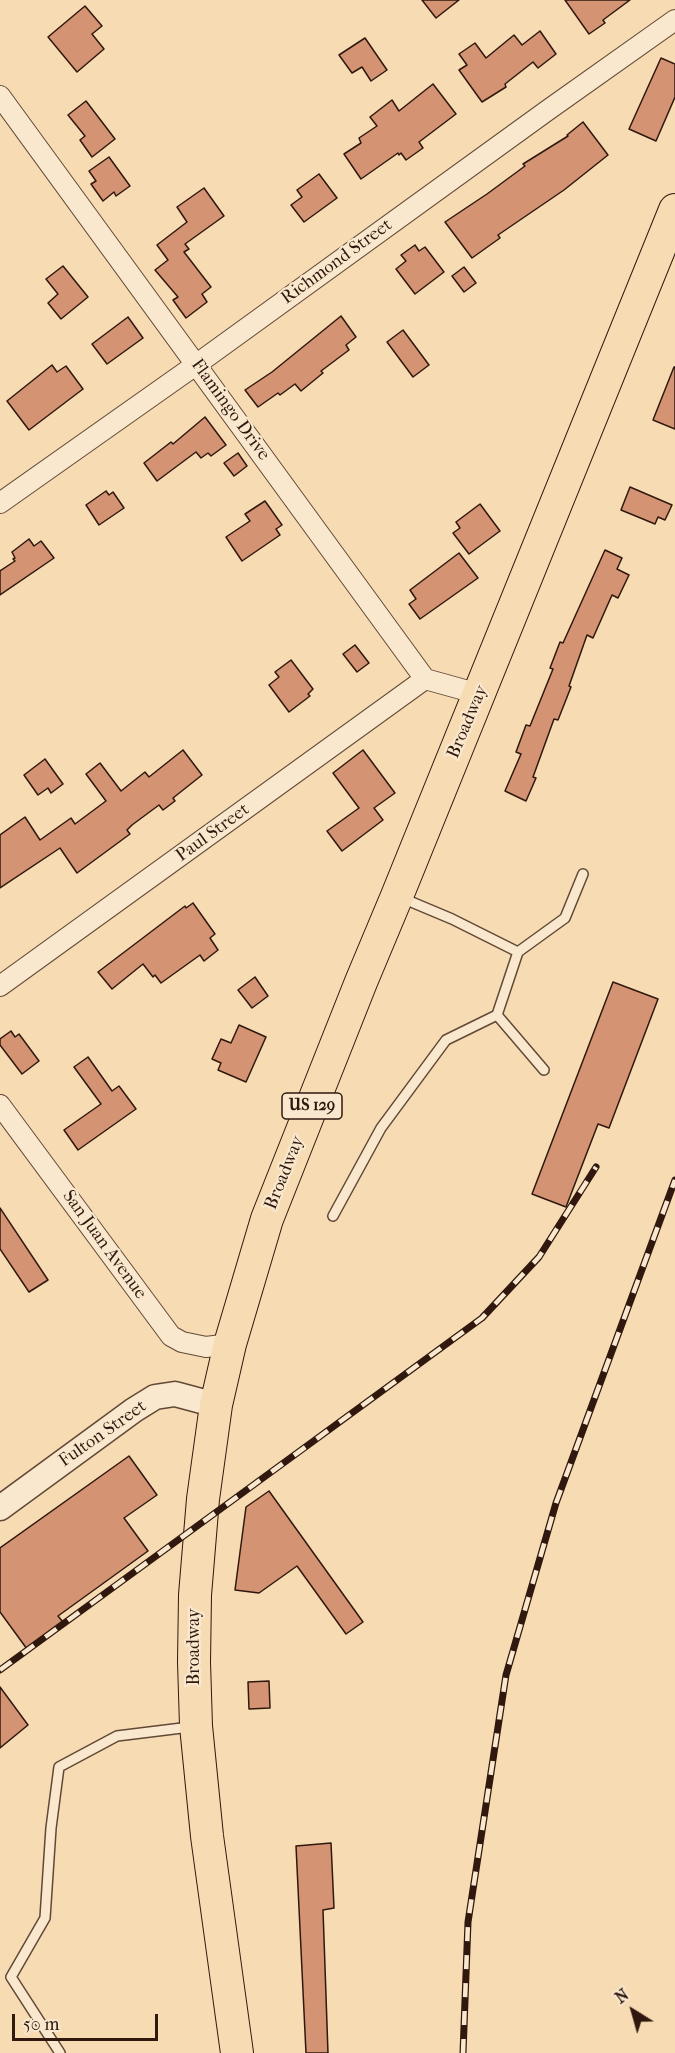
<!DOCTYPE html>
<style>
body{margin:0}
#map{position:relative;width:675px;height:2053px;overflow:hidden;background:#f6dbb3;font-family:"IM FELL French Canon",serif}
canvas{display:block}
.north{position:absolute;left:603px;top:1981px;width:60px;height:60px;-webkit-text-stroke:4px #f9e8ce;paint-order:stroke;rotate:323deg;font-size:16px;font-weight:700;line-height:24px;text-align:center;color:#30180e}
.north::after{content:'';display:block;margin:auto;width:21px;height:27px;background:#30180e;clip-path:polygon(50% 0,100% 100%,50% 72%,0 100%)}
.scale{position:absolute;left:12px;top:2014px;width:146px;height:27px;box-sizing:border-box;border:3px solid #30180e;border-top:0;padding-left:8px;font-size:18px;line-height:21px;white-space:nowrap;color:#30180e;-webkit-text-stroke:4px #f9e8ce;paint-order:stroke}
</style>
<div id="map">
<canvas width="675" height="2053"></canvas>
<div class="north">N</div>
<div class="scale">50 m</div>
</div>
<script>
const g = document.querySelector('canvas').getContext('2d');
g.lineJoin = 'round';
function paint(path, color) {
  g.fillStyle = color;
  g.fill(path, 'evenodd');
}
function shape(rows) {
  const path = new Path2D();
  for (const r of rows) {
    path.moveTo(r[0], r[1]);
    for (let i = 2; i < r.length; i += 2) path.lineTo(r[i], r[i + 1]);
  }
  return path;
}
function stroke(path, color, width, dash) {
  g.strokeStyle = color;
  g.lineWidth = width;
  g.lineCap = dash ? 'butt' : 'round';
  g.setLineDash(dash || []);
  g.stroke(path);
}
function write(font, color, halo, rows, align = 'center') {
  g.font = font + ' "IM FELL French Canon",serif';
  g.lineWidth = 4.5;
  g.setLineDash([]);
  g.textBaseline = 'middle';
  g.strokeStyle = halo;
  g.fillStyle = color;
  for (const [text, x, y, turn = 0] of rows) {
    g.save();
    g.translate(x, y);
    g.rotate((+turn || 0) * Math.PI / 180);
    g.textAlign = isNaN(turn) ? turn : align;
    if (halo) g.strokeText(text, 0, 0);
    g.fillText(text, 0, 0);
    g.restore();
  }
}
const building = shape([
 [422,0,459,0,436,18,422,0],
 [565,0,630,0,603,20,605,23,589,34,565,0],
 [85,6,102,26,92,34,104,49,77,72,48,37,85,6],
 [540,31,556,54,538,68,533,62,505,84,506,87,482,102,459,70,467,65,459,54,475,43,486,58,514,35,522,45,540,31],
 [365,38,387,70,371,81,362,67,352,73,339,55,365,38],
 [661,58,675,64,675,97,656,141,629,129,661,58],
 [433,84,456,114,419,142,423,148,406,160,401,153,399,155,398,153,361,179,344,154,361,143,359,138,377,126,370,117,392,100,399,111,433,84],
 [86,101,115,139,92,157,80,140,85,136,68,115,86,101],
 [583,122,608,155,564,190,498,235,500,238,472,258,445,222,487,194,525,166,523,164,568,136,567,135,583,122],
 [109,157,130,186,116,196,114,192,103,201,91,184,96,181,89,171,109,157],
 [319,174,337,198,304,222,291,205,302,197,297,190,319,174],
 [204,188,224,216,185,244,189,249,184,252,211,287,202,294,207,302,186,318,173,300,178,297,155,270,168,260,157,245,187,222,177,207,204,188],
 [415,245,419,251,425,247,444,272,415,294,396,269,406,261,401,255,415,245],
 [63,266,88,297,61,319,48,303,58,294,46,279,63,266],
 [464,267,476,283,464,292,452,276,464,267],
 [341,316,356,337,346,345,349,350,321,371,323,373,301,391,295,384,280,395,278,393,258,407,245,390,272,372,341,316],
 [128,317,143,338,107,364,92,344,128,317],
 [403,330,429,365,413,377,387,342,403,330],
 [52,365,57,372,66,366,83,389,29,430,7,401,52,365],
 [674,367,675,367,675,429,653,420,674,367],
 [205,417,226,445,211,456,208,453,201,458,196,452,157,481,144,463,171,442,173,444,205,417],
 [238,453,247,466,234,476,224,463,238,453],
 [630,487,672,505,665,520,658,517,655,524,621,510,630,487],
 [106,491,109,495,113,492,124,508,99,525,86,505,106,491],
 [265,501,282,525,276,529,280,535,242,561,226,537,250,521,245,514,265,501],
 [480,504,500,531,469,554,453,533,460,528,456,522,480,504],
 [29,539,34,546,41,541,54,558,0,595,0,571,15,561,13,559,15,558,12,552,29,539],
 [605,550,622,558,617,569,629,575,618,598,612,595,593,638,587,635,569,686,571,687,558,720,554,719,533,777,536,778,526,801,505,791,521,754,516,752,526,725,530,726,553,669,550,668,560,642,563,643,605,550],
 [459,553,478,578,420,619,409,604,416,599,410,590,459,553],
 [355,645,369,663,357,672,343,654,355,645],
 [291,660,313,689,308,694,310,696,289,712,269,685,279,677,275,672,291,660],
 [183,750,202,775,173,798,175,801,163,810,159,805,132,825,127,830,130,834,77,873,60,848,0,888,0,835,25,817,40,840,71,818,75,824,106,801,86,774,100,763,121,791,145,772,149,777,183,750],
 [363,750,395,793,374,808,383,820,342,851,327,831,359,808,333,773,363,750],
 [45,759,63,784,51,793,48,788,38,795,24,775,45,759],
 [193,903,215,934,210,938,218,950,204,961,200,955,161,983,155,975,153,977,143,964,112,989,98,972,185,906,186,908,193,903],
 [255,977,268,996,252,1008,238,990,255,977],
 [613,982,658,999,609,1128,598,1124,566,1207,532,1194,613,982],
 [239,1025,266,1037,246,1082,218,1070,221,1063,212,1059,221,1039,231,1043,239,1025],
 [11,1031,15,1037,19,1034,39,1061,22,1074,0,1045,0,1039,11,1031],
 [88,1057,112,1091,119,1086,136,1109,78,1150,64,1130,101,1104,74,1067,88,1057],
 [0,1208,48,1280,29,1292,0,1249,0,1208],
 [129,1456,157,1495,124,1518,148,1551,58,1616,63,1622,27,1649,0,1612,0,1548,129,1456],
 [269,1491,363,1622,346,1634,297,1566,259,1593,235,1590,246,1507,269,1491],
 [269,1681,270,1708,249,1709,248,1682,269,1681],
 [0,1687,28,1725,0,1748,0,1687],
 [331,1843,334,1908,323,1910,328,2053,306,2053,296,1846,331,1843]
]);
paint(building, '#d49474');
stroke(building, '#30180e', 1.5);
const service = shape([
 [402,898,452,919,518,952,497,1015,544,1070],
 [518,952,565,918,583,874],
 [333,1216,381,1128,446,1040,497,1015],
 [60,2053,11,1977,45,1918,51,1828,59,1767,117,1736,190,1727]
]);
const minor = shape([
 [0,96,425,679,479,694],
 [0,503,197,364,548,110,675,20],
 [0,986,425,679],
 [0,1105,171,1336,182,1342,206,1347,230,1344]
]);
const tertiary = shape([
 [0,1508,134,1410,155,1397,175,1394,216,1405]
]);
const primary = shape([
 [237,2053,207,1836,196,1726,194,1662,195,1595,203,1499,216,1405,230,1344,267,1219,361,982,397,896,675,210]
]);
stroke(service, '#624937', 12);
stroke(minor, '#624937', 22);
stroke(tertiary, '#624937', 27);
stroke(primary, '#30180e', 34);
stroke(service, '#f9e8ce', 9);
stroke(minor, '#f9e8ce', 20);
stroke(tertiary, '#f9e8ce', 24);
stroke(primary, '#f6dbb3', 32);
const rail = shape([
 [0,1670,482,1318,539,1257,596,1167],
 [463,2053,468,1922,506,1675,556,1503,675,1180]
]);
stroke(rail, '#30180e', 7);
stroke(rail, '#f9e8ce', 4.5, [14]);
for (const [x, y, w] of [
 [312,1106,60]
]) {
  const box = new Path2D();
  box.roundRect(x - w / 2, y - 13, w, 26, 4.5);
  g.fillStyle = '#f9e8ce';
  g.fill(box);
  stroke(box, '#30180e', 1.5);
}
write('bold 16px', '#30180e', null, [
 ["US 129",312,1106]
]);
write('18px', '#30180e', '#f9e8ce', [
 ["Richmond Street",337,262,-36],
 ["Flamingo Drive",230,410,54],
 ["Broadway",468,722,-67],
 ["Paul Street",213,833,-36],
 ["Broadway",285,1173,-68],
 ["San Juan Avenue",104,1245,54],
 ["Fulton Street",103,1434,-35],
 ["Broadway",195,1647,-90]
]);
</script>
